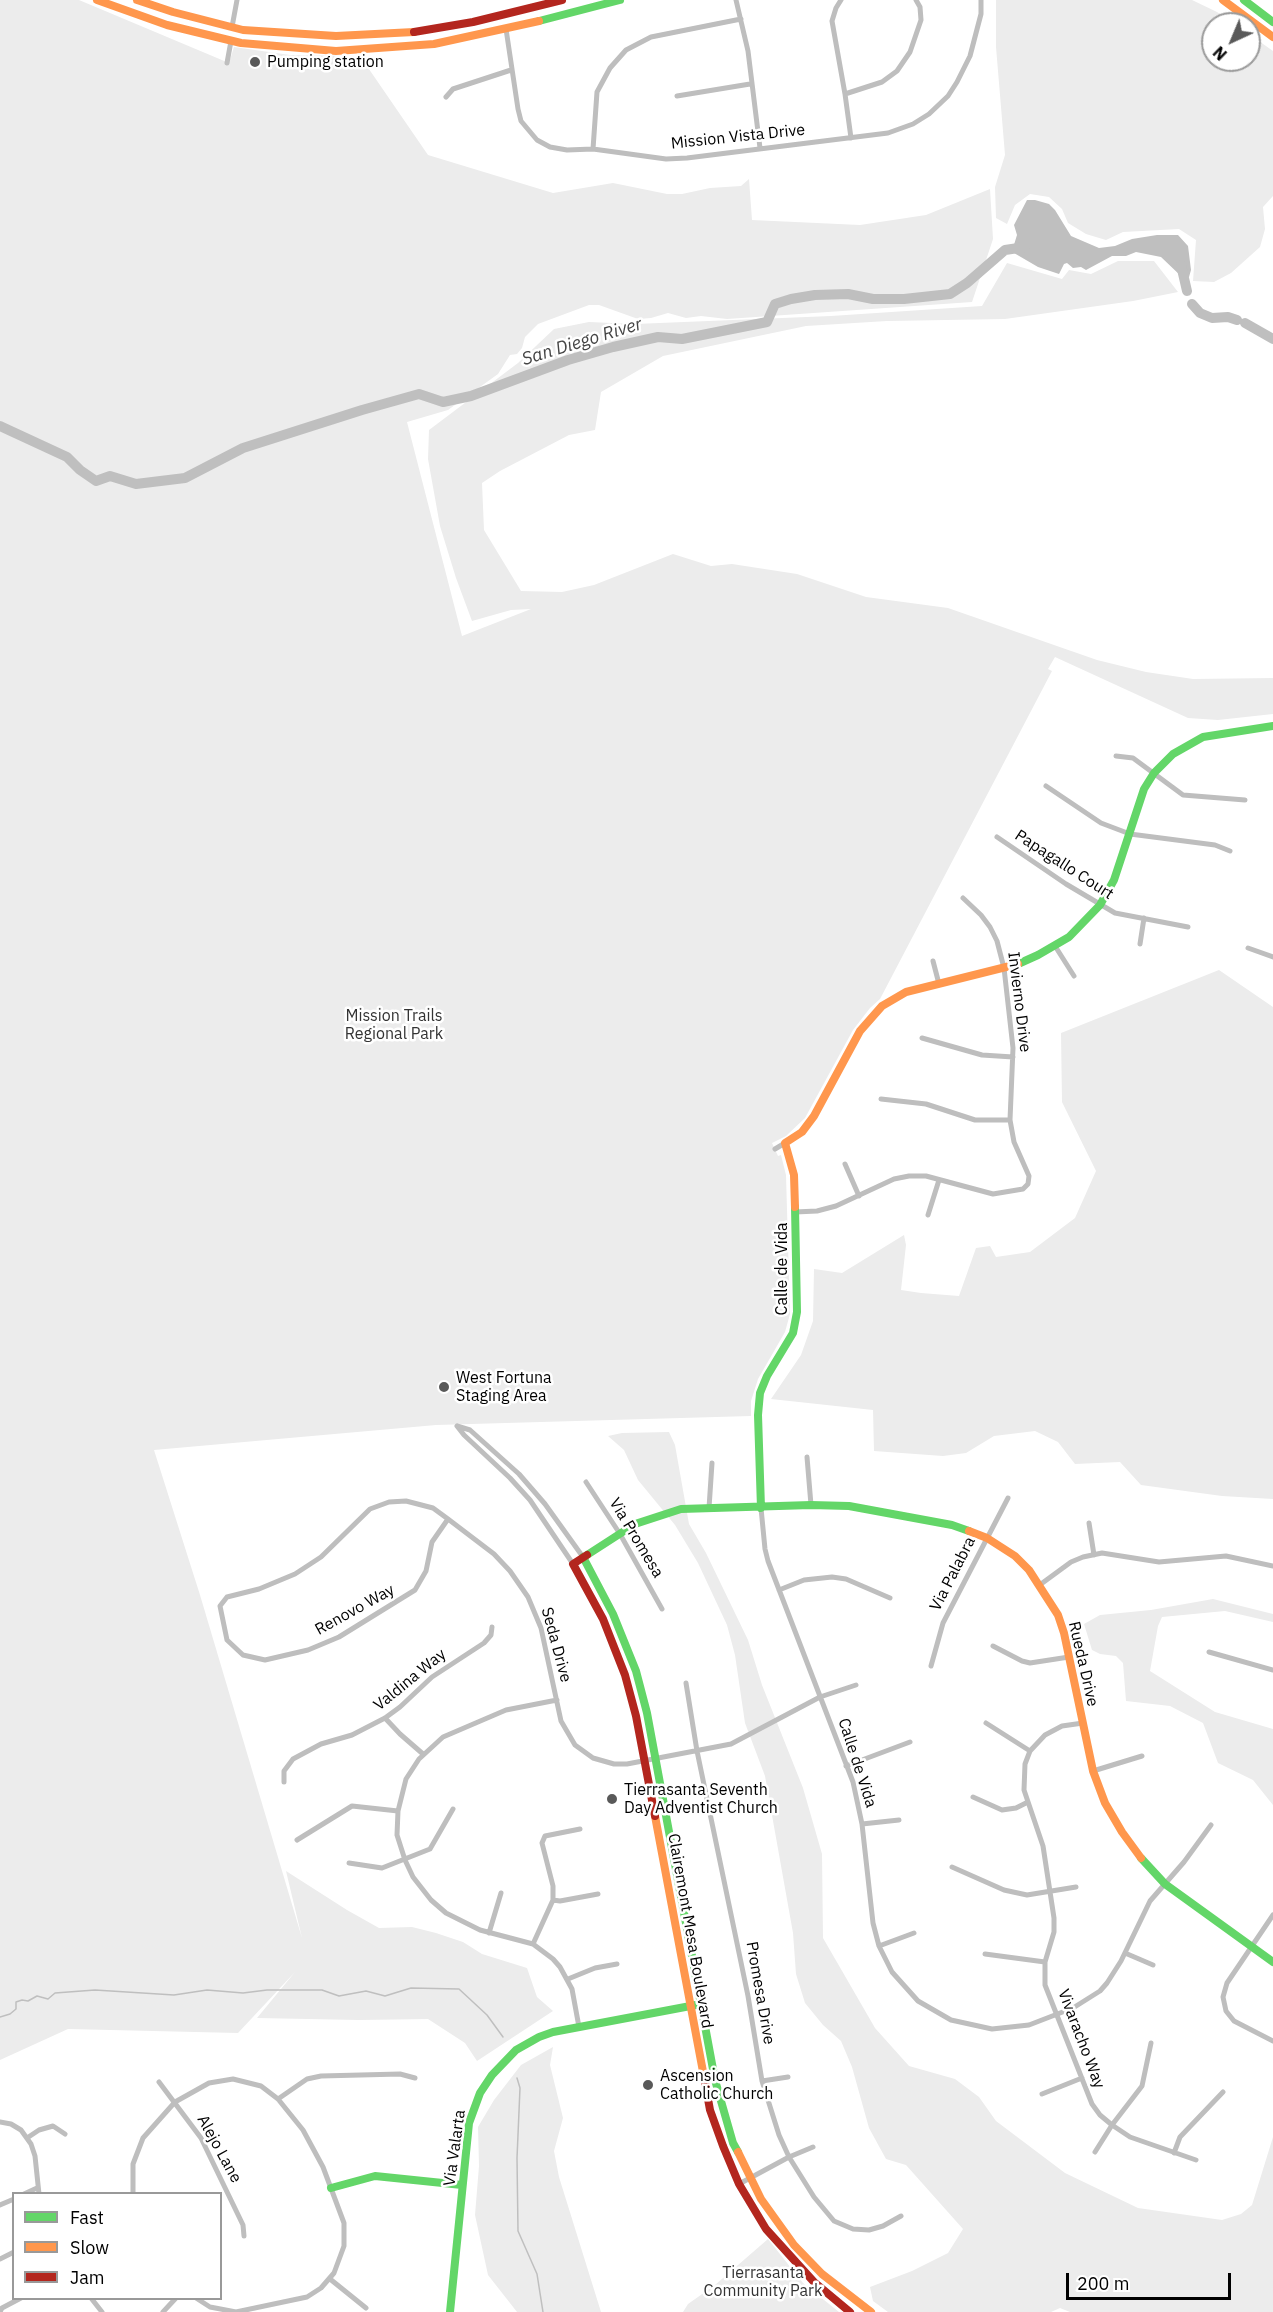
<!DOCTYPE html>
<style>
body{margin:0}
#map{position:relative;width:1273px;height:2312px;overflow:hidden;background:#fff;font-family:"IBM Plex Sans",sans-serif}
canvas{display:block}
.legend{position:absolute;left:12px;top:2192px;width:210px;height:108px;box-sizing:border-box;background:#fff;border:2px solid #999;margin:0;padding:8px 10px;list-style:none;font-size:18px;color:#000}
.legend li{display:flex;align-items:center;gap:12px;height:30px}
.legend b{width:30px;border:2px solid #999}
.north{position:absolute;left:1201px;top:12px;width:60px;height:60px;box-sizing:border-box;background:#fff;border:2px solid #999;border-radius:50%;rotate:224deg;font-size:16px;font-weight:700;line-height:24px;text-align:center;color:#000}
.north::after{content:'';display:block;margin:auto;width:21px;height:27px;background:#595959;clip-path:polygon(50% 0,100% 100%,50% 72%,0 100%)}
.scale{position:absolute;left:1066px;top:2273px;width:165px;height:27px;box-sizing:border-box;border:3px solid #000;border-top:0;padding-left:8px;font-size:18px;line-height:21px;white-space:nowrap;color:#000;-webkit-text-stroke:4px #fff;paint-order:stroke}
</style>
<div id="map">
<canvas width="1273" height="2312"></canvas>
<ul class="legend">
<li><b style="height:8px;background:#63d668"></b>Fast</li>
<li><b style="height:8px;background:#ff974d"></b>Slow</li>
<li><b style="height:8px;background:#b3261e"></b>Jam</li>
</ul>
<div class="north">N</div>
<div class="scale">200 m</div>
</div>
<script>
const g = document.querySelector('canvas').getContext('2d');
g.lineJoin = 'round';
function paint(path, color) {
  g.fillStyle = color;
  g.fill(path, 'evenodd');
}
function shape(rows) {
  const path = new Path2D();
  for (const r of rows) {
    path.moveTo(r[0], r[1]);
    for (let i = 2; i < r.length; i += 2) path.lineTo(r[i], r[i + 1]);
  }
  return path;
}
function stroke(path, color, width, dash) {
  g.strokeStyle = color;
  g.lineWidth = width;
  g.lineCap = dash ? 'butt' : 'round';
  g.setLineDash(dash || []);
  g.stroke(path);
}
function write(font, color, halo, rows, align = 'center') {
  g.font = font + ' "IBM Plex Sans",sans-serif';
  g.lineWidth = 5;
  g.setLineDash([]);
  g.textBaseline = 'middle';
  g.strokeStyle = halo;
  g.fillStyle = color;
  for (const [text, x, y, turn = 0] of rows) {
    g.save();
    g.translate(x, y);
    g.rotate((+turn || 0) * Math.PI / 180);
    g.textAlign = isNaN(turn) ? turn : align;
    if (halo) g.strokeText(text, 0, 0);
    g.fillText(text, 0, 0);
    g.restore();
  }
}
paint(shape([
 [0,0,79,0,229,63,234,47,290,55,360,56,428,155,553,193,613,183,667,194,682,194,710,188,741,186,749,179,752,220,860,225,926,215,990,189,993,239,972,302,727,319,701,316,686,318,668,313,651,318,638,319,599,305,589,305,538,324,525,337,522,348,517,354,510,355,498,374,448,410,407,422,462,636,531,609,511,610,472,621,456,578,440,526,428,459,429,430,518,363,554,329,589,322,635,324,831,316,982,306,1007,263,1062,279,1069,270,1091,274,1118,261,1154,261,1178,292,1133,301,1005,319,887,321,806,326,663,356,601,392,595,430,569,435,500,471,482,483,484,530,521,591,562,592,594,585,673,554,711,566,732,564,797,574,866,597,948,608,1097,660,1146,672,1193,679,1273,678,1273,714,1218,720,1188,718,1055,657,1048,669,1052,671,880,999,870,1008,853,1030,805,1118,786,1136,772,1143,778,1156,781,1155,786,1175,790,1314,785,1332,758,1379,751,1401,751,1416,436,1425,154,1450,200,1595,302,1938,286,1871,347,1910,379,1928,412,1927,436,1933,463,1942,482,1954,527,1968,537,1997,553,2011,477,2061,465,2043,428,2019,359,2020,257,2018,295,1972,238,2033,68,2029,0,2060],
 [996,0,1192,0,1217,12,1235,24,1213,24,1213,60,1249,60,1249,34,1273,51,1273,196,1263,207,1265,229,1260,247,1231,273,1214,282,1193,281,1196,240,1179,229,1123,232,1106,240,1086,234,1068,223,1062,209,1049,197,1030,194,1015,205,1007,224,996,218,995,187,1005,155,996,47],
 [1219,970,1273,1007,1273,1499,1222,1496,1141,1485,1120,1462,1075,1464,1058,1442,1035,1431,994,1436,966,1453,943,1456,874,1451,873,1410,771,1399,801,1355,813,1321,814,1269,842,1273,904,1235,906,1245,901,1290,921,1293,959,1296,976,1248,990,1246,996,1257,1030,1252,1075,1218,1096,1171,1062,1102,1061,1033],
 [669,1432,675,1445,689,1524,706,1553,748,1640,762,1685,803,1788,822,1854,823,1938,875,2028,909,2066,955,2079,979,2097,996,2121,1065,2173,1138,2208,1222,2220,1241,2214,1252,2205,1273,2137,1273,2312,1070,2312,1060,2308,1051,2312,888,2312,873,2301,870,2287,912,2271,948,2253,963,2229,906,2165,886,2159,869,2128,852,2067,841,2041,823,2025,805,2003,796,1974,793,1933,765,1776,745,1723,735,1655,727,1625,698,1563,675,1525,638,1480,624,1450,608,1436,622,1433],
 [1213,1599,1273,1614,1273,1622,1225,1611,1162,1617,1158,1626,1150,1671,1215,1712,1273,1729,1273,1805,1253,1780,1218,1763,1203,1723,1170,1706,1126,1701,1123,1663,1116,1656,1100,1654,1092,1650,1084,1624,1100,1615,1151,1610],
 [553,2047,550,2065,563,2118,554,2151,559,2177,601,2312,517,2312,488,2275,475,2215,479,2166,478,2127,494,2100,521,2065],
 [768,2239,803,2283,839,2312,683,2312,688,2304,715,2285]
]), '#ececec');
paint(shape([
 [1027,200,1035,200,1049,204,1055,210,1071,236,1099,248,1115,246,1132,239,1157,235,1178,235,1188,246,1191,270,1189,277,1183,278,1161,257,1136,252,1126,256,1112,256,1086,270,1081,267,1073,268,1067,263,1064,264,1059,274,1038,267,1014,253,1013,248,1017,235,1014,225]
]), '#bfbfbf');
stroke(shape([
 [0,2017,10,2014,16,2009,16,2002,22,2000,28,2001,37,1996,48,1999,55,1993,95,1990,174,1995,207,1990,243,1993,267,1990,322,1990,339,1996,366,1991,385,1996,411,1988,459,1989,487,2015,503,2037],
 [517,2078,520,2088,517,2158,518,2231,537,2274,543,2312]
]), '#bfbfbf', 1.5);
stroke(shape([
 [1181,265,1187,291],
 [1192,304,1200,313,1212,318,1228,317,1237,320],
 [1245,323,1273,339],
 [0,426,67,457,80,470,96,481,110,476,136,484,185,478,243,448,362,410,419,394,443,402,471,396,568,360,613,347,658,337,682,339,767,322,775,304,791,299,815,295,848,294,873,299,904,299,950,294,967,283,1005,250,1025,247]
]), '#bfbfbf', 10);
stroke(shape([
 [736,0,748,51,760,148],
 [841,0,836,8,832,21,845,94,882,82,897,71,910,52,921,20,920,7,916,0],
 [232,27,237,0],
 [506,29,518,109,521,121,537,140,550,147,567,150,593,149,666,159,687,158,888,133,913,124,929,114,948,96,957,82,970,56,981,14,981,0],
 [227,63,231,41],
 [845,94,851,138],
 [677,96,750,84],
 [446,97,453,89,511,70],
 [593,149,597,92,610,68,626,50,651,37,741,19],
 [1116,756,1133,758,1183,795,1245,800],
 [1046,786,1101,823,1130,834,1215,845,1230,851],
 [997,837,1066,884,1115,913,1188,927],
 [1140,944,1144,918],
 [1055,946,1074,976],
 [1248,948,1273,957],
 [933,961,939,984],
 [922,1038,982,1055,1013,1057],
 [881,1099,926,1104,975,1120,1010,1120],
 [775,1149,785,1143],
 [845,1164,859,1196],
 [795,1212,817,1211,836,1206,894,1179,909,1176,926,1176,993,1194,1023,1189,1028,1184,1029,1176,1014,1142,1010,1120,1013,1048,1004,968,997,941,990,927,981,915,963,898],
 [928,1215,939,1180],
 [457,1426,470,1430,519,1474,545,1504,583,1557],
 [457,1426,464,1435,510,1478,530,1500,573,1564],
 [807,1457,811,1505],
 [586,1482,620,1534,662,1609],
 [709,1508,712,1463],
 [761,1508,765,1549,768,1561,853,1782,862,1824,873,1923,879,1946,892,1972,918,2001,951,2020,992,2029,1029,2025,1073,2008,1100,1991,1107,1983,1121,1961,1150,1901,1184,1862,1211,1825],
 [448,1519,432,1542,426,1571,415,1590,339,1637,308,1650,265,1660,243,1655,227,1640,220,1606,227,1597,259,1589,295,1574,321,1557,370,1509,389,1502,406,1501,433,1508,448,1519,494,1554,510,1571,528,1597,541,1628,561,1721,575,1745,593,1758,614,1764,627,1764,731,1744,820,1697,856,1685],
 [1089,1523,1094,1555],
 [1041,1584,1071,1562,1083,1557,1102,1553,1159,1562,1226,1556,1273,1566],
 [779,1590,804,1580,832,1577,846,1579,890,1598],
 [993,1646,1022,1661,1030,1663,1069,1657],
 [1209,1652,1273,1670],
 [931,1666,943,1623,1008,1498],
 [686,1683,697,1751,748,1996,762,2081,779,2135,789,2157,814,2197,834,2221,853,2229,869,2230,883,2226,901,2216],
 [557,1700,506,1710,443,1737,419,1759,406,1779,398,1811,397,1835,405,1860,413,1877,431,1900,446,1913,480,1930,533,1944,553,1959,560,1967,572,1989,579,2027],
 [385,1718,400,1734,423,1754],
 [986,1723,1030,1751],
 [1083,1723,1062,1726,1045,1735,1030,1751,1025,1764,1024,1790,1043,1846,1054,1918,1054,1932,1045,1962,1045,1985,1092,2104,1100,2115,1112,2125,1130,2137,1196,2160],
 [846,1766,910,1742],
 [1093,1771,1142,1756],
 [284,1782,284,1771,293,1759,321,1744,352,1735,385,1718,400,1707,432,1677,484,1643,491,1635,492,1627],
 [973,1797,1002,1810,1016,1808,1028,1802],
 [862,1824,899,1820],
 [297,1840,352,1806,398,1811],
 [349,1863,382,1868,430,1849,453,1809],
 [952,1867,1004,1890,1027,1895,1076,1887],
 [553,1900,560,1901,598,1894],
 [1273,1915,1227,1983,1223,1997,1226,2011,1234,2021,1273,2041],
 [489,1933,501,1893],
 [533,1944,553,1900,553,1886,542,1843,545,1836,580,1829],
 [879,1946,914,1933],
 [1125,1953,1153,1965],
 [985,1954,1045,1962],
 [568,1979,595,1968,617,1964],
 [762,2081,788,2077],
 [159,2082,201,2138,243,2225,244,2236],
 [1042,2094,1082,2078],
 [278,2099,307,2079,321,2076,400,2074,415,2078],
 [0,2122,11,2124,21,2130,31,2144,35,2156,39,2194],
 [27,2138,39,2130,53,2126,65,2134],
 [1095,2152,1112,2125,1142,2086,1151,2043],
 [1174,2153,1180,2137,1223,2092],
 [739,2184,789,2157,813,2147],
 [24,2194,37,2188],
 [133,2194,133,2164,143,2138,175,2102,209,2083,233,2079,261,2086,278,2099,303,2130,323,2167,344,2223,344,2246,334,2273,321,2288,307,2297,236,2312,210,2307,196,2298],
 [0,2205,14,2199],
 [0,2259,14,2252],
 [330,2279,366,2308],
 [91,2298,102,2312],
 [0,2312,2,2308,21,2298],
 [163,2312,176,2298]
]), '#bebebe', 5);
stroke(shape([
 [1244,0,1273,22],
 [539,21,620,0],
 [1018,964,1038,955,1069,937,1100,905,1114,880,1144,789,1154,773,1173,754,1203,737,1273,726],
 [761,1508,758,1415,760,1393,767,1376,793,1333,797,1312,795,1207],
 [587,1555,635,1524,681,1509,811,1505,849,1506,952,1525,969,1531],
 [583,1557,613,1614,636,1671,647,1713,715,2080,733,2143,738,2152],
 [1141,1858,1165,1884,1273,1962],
 [331,2188,375,2176,462,2185],
 [450,2312,469,2123,480,2093,492,2075,516,2050,539,2037,553,2032,701,2004]
]), '#63d668', 8);
stroke(shape([
 [97,0,167,25,241,43,336,51,434,44,539,21],
 [137,0,173,12,243,30,336,36,414,32],
 [1223,0,1273,37],
 [795,1207,794,1175,785,1143,802,1132,814,1116,860,1031,882,1006,906,992,1018,964],
 [969,1531,987,1538,1015,1556,1029,1570,1058,1615,1064,1633,1093,1771,1105,1803,1122,1832,1141,1858],
 [655,1816,704,2077],
 [738,2152,761,2199,794,2245,822,2274,871,2312]
]), '#ff974d', 8);
stroke(shape([
 [414,32,473,22,562,0],
 [587,1555,573,1564,603,1619,625,1675,636,1716,655,1816],
 [704,2077,710,2110,723,2146,739,2184,766,2229,814,2282,850,2312]
]), '#b3261e', 8);
for (const [x, y, r, color] of [
 [255,62,6,"#595959"],
 [444,1387,6,"#595959"],
 [612,1799,6,"#595959"],
 [648,2085,6,"#595959"]
]) {
  const dot = new Path2D();
  dot.arc(x, y, r, 0, 2 * Math.PI);
  g.fillStyle = color;
  g.fill(dot);
  stroke(dot, '#fff', 2);
}
write('16px', '#000', '#fff', [
 ["Pumping station",267,62],
 ["West Fortuna",456,1378],
 ["Staging Area",456,1396],
 ["Tierrasanta Seventh",624,1790],
 ["Day Adventist Church",624,1808],
 ["Ascension",660,2076],
 ["Catholic Church",660,2094]
], 'left');
write('16px', '#000', '#fff', [
 ["Mission Vista Drive",738,137,-6],
 ["Papagallo Court",1064,865,33],
 ["Invierno Drive",1019,1002,83],
 ["Calle de Vida",782,1269,-90],
 ["Via Promesa",636,1538,59],
 ["Via Palabra",953,1574,-63],
 ["Renovo Way",355,1610,-29],
 ["Seda Drive",556,1645,75],
 ["Rueda Drive",1083,1664,77],
 ["Valdina Way",410,1680,-39],
 ["Calle de Vida",857,1763,72],
 ["Clairemont Mesa Boulevard",690,1931,80],
 ["Promesa Drive",760,1993,80],
 ["Vivaracho Way",1081,2039,69],
 ["Via Valarta",455,2148,-82],
 ["Alejo Lane",219,2149,61]
]);
write('16px', '#333', '#fff', [
 ["Mission Trails",394,1016],
 ["Regional Park",394,1034],
 ["Tierrasanta",763,2273],
 ["Community Park",763,2291]
]);
write('italic 18px', '#444', '#fff', [
 ["San Diego River",582,342,-17]
]);
</script>
